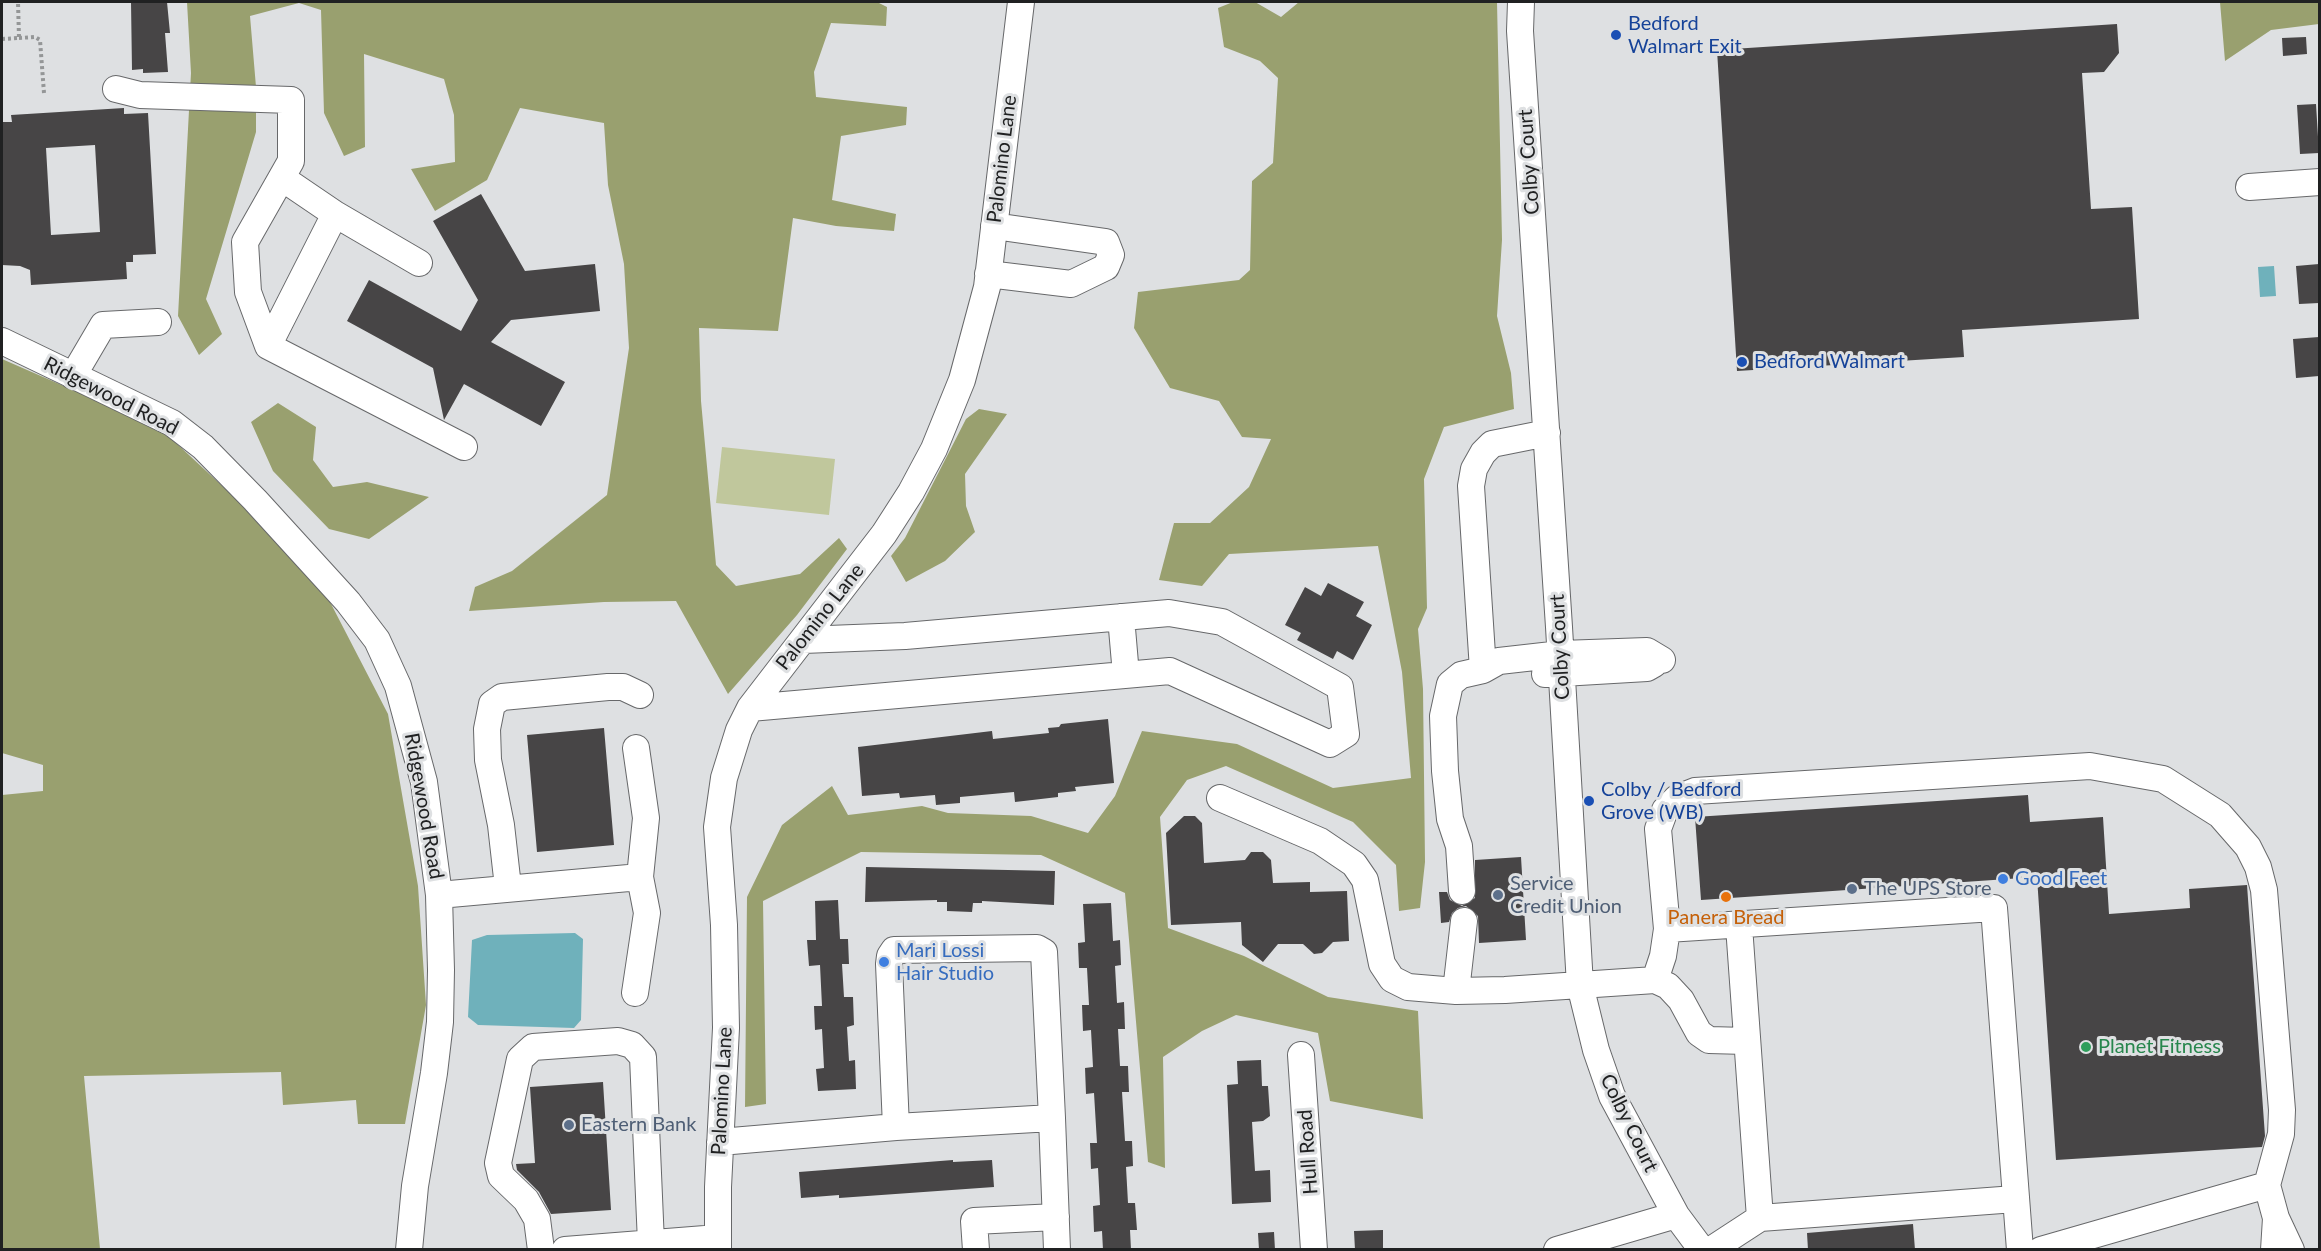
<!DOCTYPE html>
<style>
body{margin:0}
#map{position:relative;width:2321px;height:1251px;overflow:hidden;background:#dee0e2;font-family:Lato,sans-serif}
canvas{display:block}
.frame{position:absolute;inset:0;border:3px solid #202122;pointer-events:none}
</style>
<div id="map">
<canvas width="2321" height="1251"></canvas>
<div class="frame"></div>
</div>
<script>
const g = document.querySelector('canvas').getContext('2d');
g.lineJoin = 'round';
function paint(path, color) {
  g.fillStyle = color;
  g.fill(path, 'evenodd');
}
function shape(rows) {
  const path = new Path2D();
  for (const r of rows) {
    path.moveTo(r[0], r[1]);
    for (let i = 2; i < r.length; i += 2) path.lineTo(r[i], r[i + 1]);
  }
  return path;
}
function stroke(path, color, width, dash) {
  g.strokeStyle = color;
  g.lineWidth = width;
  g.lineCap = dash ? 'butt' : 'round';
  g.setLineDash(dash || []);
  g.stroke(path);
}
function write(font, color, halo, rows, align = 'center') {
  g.font = font + ' Lato,sans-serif';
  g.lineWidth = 6;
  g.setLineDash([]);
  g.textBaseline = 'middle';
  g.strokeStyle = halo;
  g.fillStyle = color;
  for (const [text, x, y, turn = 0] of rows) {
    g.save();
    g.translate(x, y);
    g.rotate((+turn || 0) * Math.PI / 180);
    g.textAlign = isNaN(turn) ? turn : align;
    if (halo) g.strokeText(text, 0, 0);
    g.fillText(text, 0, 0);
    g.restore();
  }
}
paint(shape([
 [722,447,835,459,829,515,716,503]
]), '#c0c79c');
paint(shape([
 [187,2,877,2,887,7,886,26,831,23,814,72,816,97,907,107,906,125,841,136,832,200,896,214,894,231,836,226,793,218,778,331,699,328,701,401,716,565,736,586,800,574,839,538,847,549,797,615,728,694,676,601,604,602,469,611,475,587,512,571,607,495,629,348,624,264,608,185,604,123,520,108,487,180,435,211,411,169,455,162,454,115,444,79,364,54,365,147,344,156,324,113,321,10,299,3,250,16,256,87,256,132,206,299,222,334,199,355,178,316,191,73],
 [1233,2,1255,2,1281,17,1299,2,1497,2,1502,240,1497,316,1511,373,1514,409,1444,427,1424,479,1427,608,1418,629,1423,689,1425,862,1420,908,1399,911,1396,865,1353,822,1226,766,1187,780,1160,817,1168,928,1244,956,1328,997,1418,1011,1423,1119,1330,1101,1318,1033,1236,1015,1202,1031,1163,1057,1165,1168,1148,1162,1125,893,1041,855,861,852,763,901,766,1104,745,1107,747,897,782,825,832,786,848,815,922,806,948,813,1031,816,1088,833,1115,796,1142,731,1237,744,1333,788,1411,778,1402,672,1378,546,1229,554,1202,586,1159,580,1174,523,1210,523,1249,487,1271,439,1242,437,1219,401,1170,388,1134,328,1138,292,1239,280,1250,270,1252,181,1273,163,1278,78,1260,61,1224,47,1218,8],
 [2220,2,2319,2,2319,24,2271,30,2225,61],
 [2,359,160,428,233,496,329,600,388,714,418,886,426,1005,405,1124,358,1124,356,1100,283,1105,281,1072,84,1076,100,1249,2,1249,2,795,43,791,43,765,2,753],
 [278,403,316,427,313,460,333,487,367,482,429,497,369,539,329,529,273,471,251,422],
 [979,409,1007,414,965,474,966,506,975,532,945,561,906,582,891,556,905,538,966,419]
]), '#99a06f');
paint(shape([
 [2274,266,2276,296,2260,297,2258,267],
 [575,933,583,939,581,1020,574,1028,478,1025,468,1017,472,940,487,935]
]), '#6fb1bb');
paint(shape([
 [131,2,167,2,170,33,165,33,168,72,143,73,143,69,132,70],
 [2117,24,2119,53,2104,72,2082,73,2091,209,2132,207,2139,319,1962,330,1964,357,1737,371,1717,50],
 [2306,37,2307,54,2283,56,2282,38],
 [2316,104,2319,153,2300,154,2297,105],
 [124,108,124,114,148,113,156,254,133,255,133,262,126,262,127,279,31,285,30,270,20,266,2,265,2,122,12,122,11,115],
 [95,145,100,232,51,235,46,148],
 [481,194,525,271,595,264,600,311,511,320,491,342,565,382,541,426,464,384,444,420,433,368,347,321,369,280,461,331,478,300,433,221],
 [2319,264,2319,303,2299,304,2296,266],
 [2319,337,2319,376,2296,378,2293,339],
 [1328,583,1364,602,1356,616,1372,625,1353,660,1337,651,1333,659,1297,640,1301,633,1285,625,1305,587,1321,596],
 [1108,719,1114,783,1075,787,1076,791,1058,793,1058,797,1015,802,1014,792,960,797,960,803,936,805,935,795,900,798,899,793,862,796,858,747,992,731,993,739,1049,733,1048,728,1059,727,1061,724],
 [604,728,614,845,537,852,527,735],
 [2028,795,2030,822,2103,817,2109,914,2190,908,2189,889,2247,885,2265,1136,2262,1147,2056,1160,2037,877,1701,900,1695,817],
 [1184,816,1195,816,1202,823,1204,863,1245,860,1251,852,1263,852,1271,860,1273,883,1310,882,1310,892,1347,891,1349,941,1333,942,1322,953,1314,954,1303,944,1278,944,1263,962,1242,945,1241,922,1171,925,1166,833],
 [1521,857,1526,940,1479,943,1478,916,1466,906,1458,908,1452,913,1449,922,1441,923,1439,892,1447,892,1450,900,1462,906,1475,898,1475,860],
 [866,867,1055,871,1054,905,982,901,982,903,973,903,972,912,947,911,947,902,937,902,937,900,865,902],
 [838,900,840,939,848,939,849,964,842,964,844,997,853,997,854,1025,847,1027,849,1061,855,1060,856,1089,818,1091,816,1069,824,1068,822,1029,815,1030,814,1006,822,1006,820,965,809,966,807,940,816,940,815,901],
 [1111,903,1113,941,1120,940,1121,965,1115,966,1117,1003,1124,1002,1125,1029,1118,1029,1120,1066,1128,1066,1129,1092,1122,1092,1125,1141,1132,1141,1133,1166,1126,1167,1128,1203,1135,1203,1137,1230,1130,1230,1131,1250,1103,1250,1102,1231,1094,1232,1093,1206,1100,1205,1098,1168,1091,1169,1090,1143,1097,1143,1094,1093,1086,1094,1085,1068,1093,1067,1091,1030,1083,1031,1082,1005,1089,1005,1087,968,1079,968,1078,943,1085,942,1083,904],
 [1261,1060,1262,1086,1268,1086,1270,1116,1263,1121,1252,1122,1255,1171,1270,1170,1271,1202,1232,1204,1227,1085,1238,1084,1237,1061],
 [603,1082,611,1210,551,1214,539,1192,517,1170,516,1164,535,1163,530,1087],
 [953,1160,953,1162,992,1160,994,1187,839,1198,839,1195,801,1198,799,1172],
 [1913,1224,1915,1250,1808,1250,1807,1233],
 [1383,1230,1383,1250,1355,1250,1354,1231],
 [1274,1232,1275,1250,1259,1250,1258,1233]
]), '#474546');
const minor = shape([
 [1521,2,1520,31,1559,627,1580,985,1596,1050,1612,1096,1676,1215,1702,1250],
 [116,89,140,95,291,100,291,161,245,242,248,292,268,346,464,447],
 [2249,187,2320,182],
 [335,214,419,263],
 [988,274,1071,284,1106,267,1111,255,1106,242,994,226],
 [2,341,172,423,203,447,255,500,348,602,377,640,398,686,424,782,439,895,441,970,440,1022,434,1073,415,1186,409,1250],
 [268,346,335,214,282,178],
 [73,376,103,325,158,322],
 [1121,617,1126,675],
 [1483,670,1471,486,1474,469,1483,453,1492,444,1547,433],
 [1545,674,1647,668,1654,664],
 [750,708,1170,671,1330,744,1346,734,1340,687,1222,622,1169,613,905,636,803,640],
 [1220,798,1320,841,1354,864,1365,880,1382,964,1392,979,1408,987,1456,991,1505,990,1655,980,1668,986,1681,1000,1699,1033,1709,1040,1746,1041],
 [508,887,501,825,488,760,487,729,492,704,502,697,608,687,623,687,640,695],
 [1462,891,1459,846,1450,819,1445,771,1443,716,1450,684,1461,675,1483,670,1499,661,1561,654,1647,651,1662,660],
 [439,895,640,877,646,818,636,748],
 [1739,926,1760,1218],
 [1655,980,1663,956,1667,929],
 [1456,991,1464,921],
 [635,993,647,913,640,877],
 [1301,1055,1314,1250],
 [1052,1118,1057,1250],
 [720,1142,896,1127,1052,1118,1044,952,1037,948,894,950,890,956,889,964,896,1127],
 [541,1250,537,1219,526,1200,501,1176,498,1163,520,1059,533,1047,618,1041,632,1045,643,1057,651,1243],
 [565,1250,718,1238],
 [718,1250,718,1187,726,1028,724,925,717,827,724,778,739,730,750,708,884,534,911,492,934,449,962,380,987,287,1021,2],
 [976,1250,974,1221,1056,1217],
 [1557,1250,1676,1215],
 [1711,1250,1760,1218,2015,1199],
 [2020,1250,1994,908,1667,929,1658,829,1665,810,1677,798,1695,791,2090,766,2163,779,2220,815,2248,847,2258,867,2264,890,2282,1110,2281,1134,2267,1185,2276,1218],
 [2041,1250,2267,1185],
 [2274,1250,2276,1218,2291,1250]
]);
stroke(minor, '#67686a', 28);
stroke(shape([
 [19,38,35,37,40,40,44,93],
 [2,39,19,38,18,2]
]), '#949697', 4, [3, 3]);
stroke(minor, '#fff', 26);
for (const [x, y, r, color] of [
 [1616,35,6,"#1a4fb4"],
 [1742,362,6,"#1a4fb4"],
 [1589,801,6,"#1a4fb4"],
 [2003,879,6,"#3f7fe0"],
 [1852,889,6,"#5c6f8a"],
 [1498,895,6,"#5c6f8a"],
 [1726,897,6,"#e8710a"],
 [884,962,6,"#3f7fe0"],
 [2086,1047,6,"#2e9e5b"],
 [569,1125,6,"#5c6f8a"]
]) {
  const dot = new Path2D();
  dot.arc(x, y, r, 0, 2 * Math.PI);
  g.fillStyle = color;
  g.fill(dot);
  stroke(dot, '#dee0e2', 2);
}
write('20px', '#164399', '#dee0e2', [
 ["Bedford",1628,24],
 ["Walmart Exit",1628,47],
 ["Bedford Walmart",1754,362],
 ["Colby / Bedford",1601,790],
 ["Grove (WB)",1601,813]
], 'left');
write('20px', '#202122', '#dee0e2', [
 ["Palomino Lane",1002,159,-83],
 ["Colby Court",1529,162,-94],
 ["Ridgewood Road",111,396,27],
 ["Palomino Lane",820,617,-52],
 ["Colby Court",1560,647,-93],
 ["Ridgewood Road",424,806,80],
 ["Palomino Lane",722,1091,-87],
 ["Colby Court",1629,1123,64],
 ["Hull Road",1308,1152,-94]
]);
write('20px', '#366cbe', '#dee0e2', [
 ["Good Feet",2015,879],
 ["Mari Lossi",896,951],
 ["Hair Studio",896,974]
], 'left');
write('20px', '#4e5e75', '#dee0e2', [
 ["Service",1510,884],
 ["Credit Union",1510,907],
 ["The UPS Store",1864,889],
 ["Eastern Bank",581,1125]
], 'left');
write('20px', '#c56008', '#dee0e2', [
 ["Panera Bread",1726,918]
]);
write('20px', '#27864d', '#dee0e2', [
 ["Planet Fitness",2098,1047]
], 'left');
</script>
